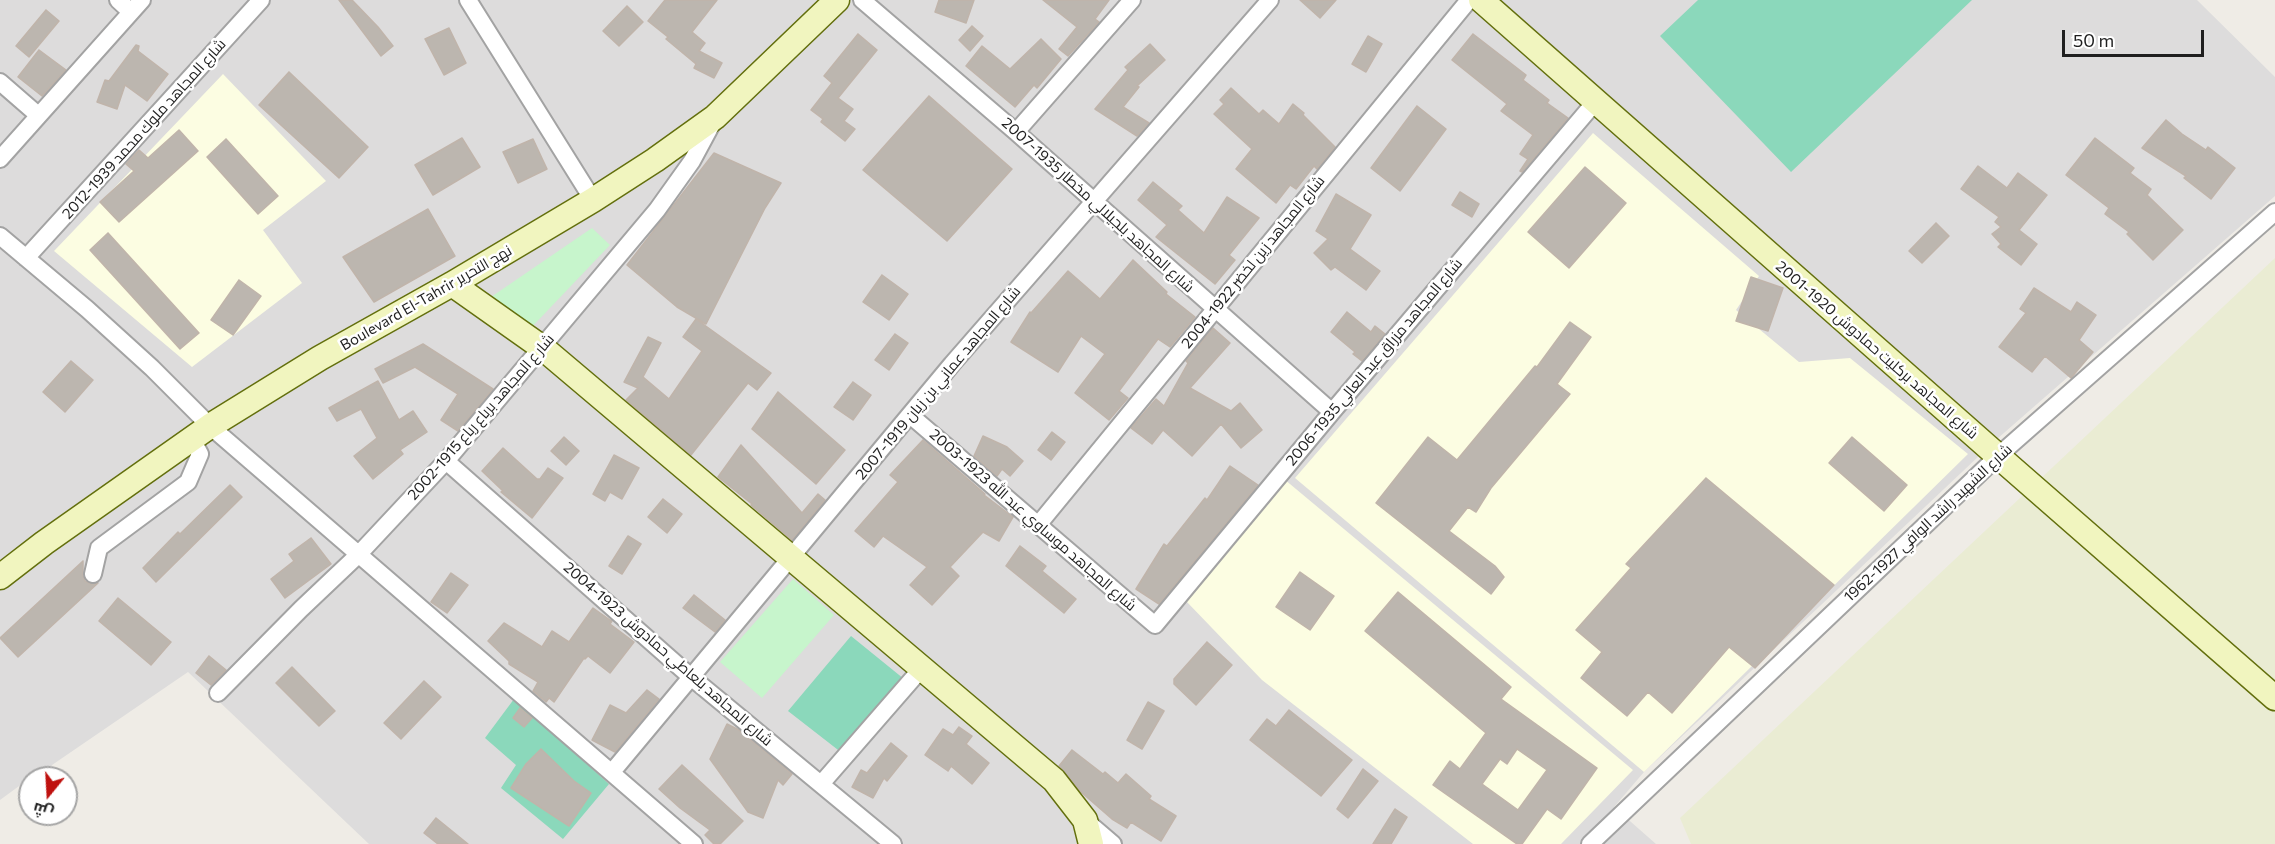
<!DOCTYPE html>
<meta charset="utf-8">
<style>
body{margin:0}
#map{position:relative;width:2275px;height:844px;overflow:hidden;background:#efece6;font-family:Commissioner,Cairo,sans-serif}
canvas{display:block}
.north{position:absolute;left:18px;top:766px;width:60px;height:60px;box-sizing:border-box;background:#fff;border:2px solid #a5a5a5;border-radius:50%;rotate:198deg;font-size:16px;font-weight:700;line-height:24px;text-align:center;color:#1f1f1f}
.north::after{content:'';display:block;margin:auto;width:21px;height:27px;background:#bf120f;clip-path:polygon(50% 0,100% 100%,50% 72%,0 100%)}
.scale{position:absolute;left:2062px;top:30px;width:142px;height:27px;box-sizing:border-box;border:3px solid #1f1f1f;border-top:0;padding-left:8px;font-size:18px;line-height:21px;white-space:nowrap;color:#1f1f1f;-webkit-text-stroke:4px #fff;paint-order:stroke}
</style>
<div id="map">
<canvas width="2275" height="844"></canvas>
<div class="north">ش</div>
<div class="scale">50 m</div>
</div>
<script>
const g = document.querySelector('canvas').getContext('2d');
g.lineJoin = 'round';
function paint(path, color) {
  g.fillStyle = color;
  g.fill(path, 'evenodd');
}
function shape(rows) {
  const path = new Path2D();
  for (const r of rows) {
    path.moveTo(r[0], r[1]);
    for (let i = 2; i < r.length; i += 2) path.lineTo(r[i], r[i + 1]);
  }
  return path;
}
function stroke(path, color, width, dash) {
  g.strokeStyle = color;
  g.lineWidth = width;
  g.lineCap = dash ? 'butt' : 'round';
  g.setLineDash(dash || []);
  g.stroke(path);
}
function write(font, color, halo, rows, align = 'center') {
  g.font = font + ' Commissioner,Cairo,sans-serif';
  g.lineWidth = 5;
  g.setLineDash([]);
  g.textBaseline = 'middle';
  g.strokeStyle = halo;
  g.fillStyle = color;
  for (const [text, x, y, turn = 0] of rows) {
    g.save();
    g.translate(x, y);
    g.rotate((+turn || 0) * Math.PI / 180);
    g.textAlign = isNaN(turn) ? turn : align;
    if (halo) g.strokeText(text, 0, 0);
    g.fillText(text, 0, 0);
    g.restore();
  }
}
paint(shape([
 [0,0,2197,0,2275,77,2275,196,1997,439,1644,772,1614,807,1656,844,369,844,188,672,33,778,30,778,0,800]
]), '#dddcdc');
paint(shape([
 [223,74,326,181,263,230,302,283,192,367,54,251],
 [1593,133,1759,276,1736,310,1799,362,1850,358,1968,454,1644,772,1295,478],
 [1284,479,1633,770,1561,844,1473,844,1262,680,1186,601]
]), '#fcfde2');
paint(shape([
 [2275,258,2275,844,1691,844,1680,818]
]), '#eaecd3');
paint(shape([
 [592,228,610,245,528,331,491,297],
 [793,579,834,615,762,698,720,662]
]), '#c7f5cc');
paint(shape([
 [1698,0,1972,0,1791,172,1660,36],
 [851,636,904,679,842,753,788,711],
 [514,699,609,784,563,839,501,788,516,765,485,738]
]), '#8bd8bb');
const building = shape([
 [339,0,352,0,378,27,393,46,381,56,339,0],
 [665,0,717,0,692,32,705,43,699,51,722,63,714,78,694,68,696,64,666,39,668,37,648,21,665,0],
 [939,0,974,0,966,23,935,12,939,0],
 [1043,0,1109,0,1095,19,1099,22,1068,56,1059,49,1077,27,1043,0],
 [1300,0,1336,0,1320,18,1300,0],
 [627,6,643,22,619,46,603,31,627,6],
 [46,10,59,21,29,57,16,46,46,10],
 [972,26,983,36,970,51,959,40,972,26],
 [449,28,466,63,444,75,425,39,449,28],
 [858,34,877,50,838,98,853,109,844,121,855,129,845,141,821,122,823,119,811,110,832,83,824,76,858,34],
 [1473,34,1526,75,1523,80,1549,100,1547,103,1568,118,1522,172,1520,171,1528,159,1520,154,1533,135,1501,111,1507,104,1452,60,1473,34],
 [1368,36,1382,44,1366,72,1352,64,1368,36],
 [1041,39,1061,59,1037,88,1034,85,1015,107,966,66,982,46,1010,69,1041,39],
 [1150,44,1165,60,1137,86,1139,87,1123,107,1149,123,1137,136,1095,109,1128,70,1125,67,1150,44],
 [136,45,139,46,138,51,168,74,147,101,125,85,117,109,97,102,105,80,109,81,136,45],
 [39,50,66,70,42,96,18,77,39,50],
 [289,72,368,147,339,178,259,105,289,72],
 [1231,88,1259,114,1263,110,1279,124,1293,104,1304,113,1303,115,1335,147,1317,169,1314,166,1296,189,1290,185,1276,203,1236,169,1252,149,1214,114,1224,104,1220,100,1231,88],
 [929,96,1012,169,947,241,863,170,929,96],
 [1417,106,1446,129,1400,191,1371,168,1417,106],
 [2166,120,2182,134,2206,150,2208,147,2235,168,2211,199,2184,178,2186,176,2142,148,2166,120],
 [179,130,198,151,119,222,100,202,134,171,126,164,139,150,148,158,179,130],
 [462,138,480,167,433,195,415,165,462,138],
 [2095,138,2134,168,2130,173,2151,189,2147,195,2183,230,2153,260,2127,234,2129,232,2105,214,2109,208,2066,175,2095,138],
 [226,139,278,196,258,214,207,157,226,139],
 [533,139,547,169,518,183,503,152,533,139],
 [714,153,781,183,765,208,706,324,677,307,627,265,714,153],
 [1978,166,2007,188,2018,173,2047,195,2019,230,2037,244,2021,265,1998,247,2001,244,1992,234,2001,227,1995,222,1999,217,1961,189,1978,166],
 [1585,167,1626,203,1569,268,1528,232,1585,167],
 [1153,182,1182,206,1178,210,1204,233,1227,197,1259,218,1229,255,1235,260,1215,284,1156,237,1167,225,1138,200,1153,182],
 [1460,192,1479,204,1472,217,1452,205,1460,192],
 [1336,194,1371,215,1350,249,1380,271,1366,290,1335,267,1331,270,1314,253,1328,239,1316,231,1336,194],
 [428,209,455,256,374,302,343,257,428,209],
 [1936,223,1949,236,1922,263,1909,251,1936,223],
 [108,233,199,333,180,349,90,250,108,233],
 [1133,260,1167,292,1166,294,1195,317,1170,347,1158,339,1119,391,1128,398,1109,420,1075,393,1105,354,1081,336,1058,372,1011,342,1030,312,1031,313,1068,271,1100,299,1133,260],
 [882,275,908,294,889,320,863,302,882,275],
 [1751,277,1783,288,1768,331,1736,321,1751,277],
 [239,280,261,296,233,335,211,320,239,280],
 [2034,288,2071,312,2077,302,2096,315,2079,340,2093,352,2071,378,2045,356,2032,372,1999,347,2026,313,2020,309,2034,288],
 [1347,312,1371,332,1375,326,1385,334,1362,361,1353,354,1355,352,1331,332,1347,312],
 [696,319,771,373,757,390,748,383,691,455,626,400,638,388,624,382,648,337,661,343,643,377,669,399,702,351,683,337,696,319],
 [1570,322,1591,337,1557,384,1570,394,1491,488,1476,512,1468,507,1449,531,1495,566,1504,577,1491,594,1376,503,1428,437,1457,460,1535,366,1537,367,1570,322],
 [1213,328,1230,343,1190,388,1231,411,1240,403,1262,430,1241,448,1221,424,1192,456,1163,430,1152,444,1131,428,1156,399,1164,406,1188,363,1186,361,1213,328],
 [895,334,908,343,889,370,875,360,895,334],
 [423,344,493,389,458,431,441,420,458,394,415,367,383,383,375,369,423,344],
 [71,361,93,380,65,412,43,392,71,361],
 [378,381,399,420,413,411,427,432,400,450,403,454,373,479,354,456,377,438,361,409,337,421,329,408,378,381],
 [853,382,871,395,853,420,834,407,853,382],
 [778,392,845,450,816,484,752,429,778,392],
 [1052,432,1065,442,1051,460,1038,450,1052,432],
 [983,436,1007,447,1023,461,1010,476,1002,469,997,476,974,456,983,436],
 [564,437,579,451,566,465,551,451,564,437],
 [1852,437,1907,485,1884,511,1829,463,1852,437],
 [923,440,985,494,984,495,1013,517,999,541,983,532,950,567,959,576,932,605,910,585,927,567,883,536,874,547,855,531,898,482,890,475,923,440],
 [741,445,802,513,818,494,825,500,792,540,751,505,752,504,718,477,741,445],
 [503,448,537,479,540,479,548,468,563,478,532,518,501,492,503,491,482,471,503,448],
 [614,455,639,468,622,499,610,492,605,501,593,494,614,455],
 [1230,466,1258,485,1159,604,1136,589,1164,544,1167,546,1205,498,1207,500,1230,466],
 [1706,478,1834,585,1755,668,1729,647,1672,713,1648,692,1627,716,1581,678,1602,652,1576,630,1631,568,1626,564,1706,478],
 [230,485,242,497,156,582,143,568,178,532,180,534,230,485],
 [663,499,682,514,667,533,648,517,663,499],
 [628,536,641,544,622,574,609,566,628,536],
 [311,538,331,564,285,598,271,579,294,561,289,554,311,538],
 [1020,546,1046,566,1042,571,1076,599,1064,613,1006,566,1020,546],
 [83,561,83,576,85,581,91,584,98,583,18,657,0,638,83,561],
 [1300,572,1334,596,1310,630,1276,607,1300,572],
 [451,573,468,585,447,613,431,602,451,573],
 [1398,592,1511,687,1501,699,1597,768,1561,819,1547,809,1522,844,1517,844,1433,785,1450,761,1460,769,1486,733,1365,631,1398,592],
 [1517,749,1547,770,1518,810,1482,784,1500,759,1507,764,1517,749],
 [694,595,725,620,715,632,683,608,694,595],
 [118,598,171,642,151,665,99,621,118,598],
 [593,608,610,620,612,621,610,624,634,642,610,673,588,656,585,659,584,658,554,702,549,698,546,702,533,691,538,682,509,664,509,661,488,641,504,623,542,647,552,631,569,642,593,608],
 [1207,642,1232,665,1196,705,1174,684,1174,679,1207,642],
 [209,656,226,670,211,685,196,673,209,656],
 [292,667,335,711,319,726,276,683,292,667],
 [424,681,441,697,401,739,384,723,424,681],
 [647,690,659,699,615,752,592,740,610,705,626,713,647,690],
 [1148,702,1164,711,1142,749,1127,740,1148,702],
 [520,708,532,718,524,727,513,718,520,708],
 [1289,710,1352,760,1321,796,1250,740,1267,719,1276,726,1289,710],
 [727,724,739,730,792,774,783,785,778,780,763,818,748,812,710,759,727,724],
 [959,727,972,736,966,744,989,763,972,784,951,766,948,771,925,755,943,729,953,735,959,727],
 [891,743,907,756,887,781,884,778,873,798,852,787,861,770,867,773,891,743],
 [541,749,574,781,591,793,569,826,511,788,526,764,541,749],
 [1072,750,1103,774,1105,772,1118,783,1126,774,1151,796,1149,799,1176,816,1161,841,1131,822,1127,828,1112,819,1081,792,1059,766,1072,750],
 [682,765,743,821,720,844,714,844,705,835,710,830,680,808,659,789,682,765],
 [1363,769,1378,781,1348,818,1337,809,1363,769],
 [1395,809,1407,817,1391,844,1373,844,1395,809],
 [436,818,468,844,438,844,424,833,436,818]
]);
paint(building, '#bcb6af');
stroke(building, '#c0b4aa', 1.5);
const street = shape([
 [118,0,131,12],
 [468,0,593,200],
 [862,0,1016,132,1332,412],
 [0,82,38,115],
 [1016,132,1132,0],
 [0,159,142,0],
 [0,236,87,309,152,368,210,426,694,844],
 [26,258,261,0],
 [910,415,1155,625,1332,412,1596,101],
 [446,461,691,677,893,844],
 [1038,525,1469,0],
 [93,574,99,548,188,482,200,454,192,439],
 [218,693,301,609,358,555,446,461,657,210,692,161,713,122],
 [612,772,952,364,1270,0],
 [821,784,922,668],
 [1085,820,1113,844],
 [1590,844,1998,456,2275,212]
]);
const secondary = shape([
 [1481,0,1998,456,2275,698],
 [452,284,544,349,1054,780,1085,820,1091,844],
 [0,577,44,543,210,426,320,358,452,284,593,200,655,160,715,117,837,0]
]);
stroke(street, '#a3a3a3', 20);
stroke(secondary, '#636f0d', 27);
stroke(street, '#fff', 16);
stroke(secondary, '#f1f5bf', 24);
write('15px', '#1f1f1f', '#fff', [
 ["شارع المجاهد ملوك محمد 1939-2012",144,129,-48],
 ["شارع المجاهد بلجيلالي مخطار 1935-2007",1098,205,42],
 ["شارع المجاهد زين لخضر 1922-2004",1253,262,-51],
 ["Boulevard El-Tahrir نهج التحرير",426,298,-30],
 ["شارع المجاهد بركليت حمادوش 1920-2001",1877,350,41],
 ["شارع المجاهد مزراق عبد العالي 1935-2006",1374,362,-50],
 ["شارع المجاهد عماني بن زيان 1919-2007",938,383,-50],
 ["شار ع المجاهد برباع رباع 1915-2002",481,417,-49],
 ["شارع المجاهد موساوي عبد الله 1923-2003",1033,520,41],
 ["شارع الشهيد راشد الوافي 1927-1962",1928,523,-43],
 ["شارع المجاهد بلعاطي حمادوش 1923-2004",668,654,41]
]);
</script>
